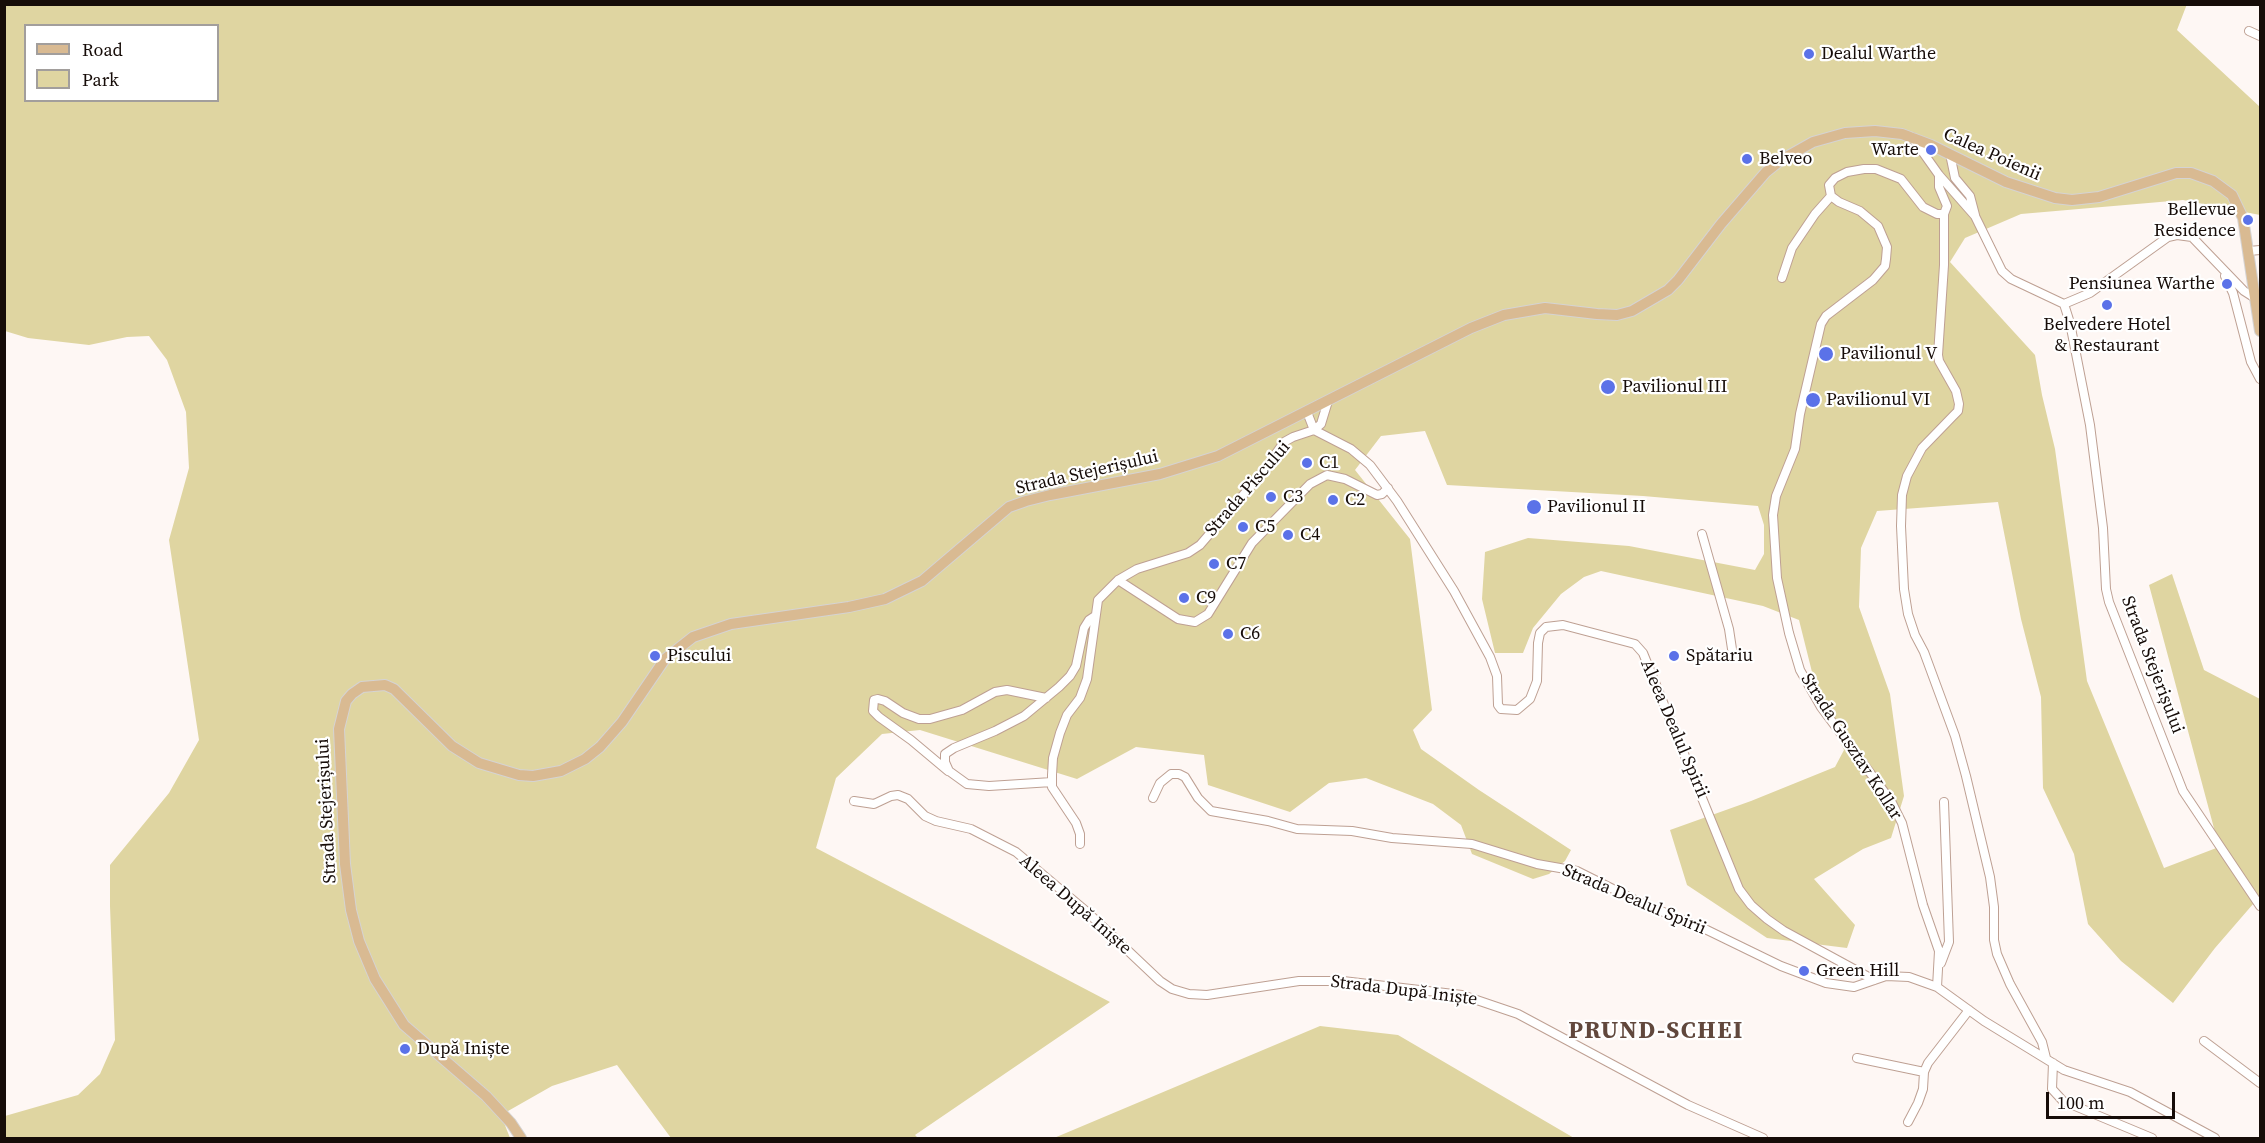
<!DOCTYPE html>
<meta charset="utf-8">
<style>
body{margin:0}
#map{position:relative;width:2265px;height:1143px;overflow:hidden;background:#fef7f4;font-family:"Source Serif 4",serif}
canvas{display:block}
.frame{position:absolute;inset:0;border:6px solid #160c08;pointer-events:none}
.legend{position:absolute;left:24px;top:24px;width:195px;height:78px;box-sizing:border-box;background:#fff;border:2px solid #a29e9c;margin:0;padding:8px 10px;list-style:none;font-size:18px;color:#160c08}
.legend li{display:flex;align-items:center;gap:12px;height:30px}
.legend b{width:30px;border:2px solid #a29e9c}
.scale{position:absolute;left:2046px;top:1092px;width:129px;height:27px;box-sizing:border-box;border:3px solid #160c08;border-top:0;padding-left:8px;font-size:18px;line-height:21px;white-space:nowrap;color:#160c08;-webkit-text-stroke:4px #fff;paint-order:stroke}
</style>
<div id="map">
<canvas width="2265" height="1143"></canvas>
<div class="frame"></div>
<ul class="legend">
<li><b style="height:8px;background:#d9ba92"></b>Road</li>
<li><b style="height:16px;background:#dfd5a1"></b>Park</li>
</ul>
<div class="scale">100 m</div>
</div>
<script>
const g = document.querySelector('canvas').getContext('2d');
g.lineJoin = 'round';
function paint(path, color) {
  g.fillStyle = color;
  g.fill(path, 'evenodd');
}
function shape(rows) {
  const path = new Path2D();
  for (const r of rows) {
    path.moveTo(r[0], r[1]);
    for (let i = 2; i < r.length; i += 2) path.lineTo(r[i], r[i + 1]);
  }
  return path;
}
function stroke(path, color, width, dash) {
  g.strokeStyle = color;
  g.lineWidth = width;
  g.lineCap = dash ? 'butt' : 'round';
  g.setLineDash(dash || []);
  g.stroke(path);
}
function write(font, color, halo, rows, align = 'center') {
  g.font = font + ' "Source Serif 4",serif';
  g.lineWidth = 4.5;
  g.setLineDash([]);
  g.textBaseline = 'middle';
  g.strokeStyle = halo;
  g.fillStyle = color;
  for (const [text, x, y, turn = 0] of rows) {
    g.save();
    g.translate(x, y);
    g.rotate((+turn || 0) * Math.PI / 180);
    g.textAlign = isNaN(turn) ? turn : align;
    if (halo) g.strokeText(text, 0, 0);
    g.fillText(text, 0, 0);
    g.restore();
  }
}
paint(shape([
 [2187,4,2177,30,2260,107,2260,215,2183,200,2021,214,1965,238,1950,262,2035,355,2042,395,2055,449,2087,681,2164,868,2219,847,2149,585,2172,574,2204,670,2260,699,2260,896,2215,948,2173,1003,2121,961,2088,924,2074,854,2043,788,2041,697,2021,619,1998,502,1877,511,1861,548,1859,607,1890,694,1904,796,1891,838,1863,849,1814,879,1855,925,1847,948,1767,938,1687,885,1670,830,1751,801,1835,767,1844,750,1819,700,1799,620,1763,606,1601,571,1584,577,1561,594,1533,628,1523,653,1495,653,1482,599,1485,552,1528,538,1629,546,1755,570,1764,554,1764,525,1758,506,1643,496,1447,485,1425,431,1381,436,1355,470,1410,539,1432,710,1413,730,1421,749,1479,790,1571,850,1565,861,1549,874,1533,879,1472,854,1461,825,1433,804,1366,778,1329,783,1290,812,1208,785,1204,755,1136,747,1077,779,920,730,882,734,836,778,816,848,1110,1002,915,1135,918,1138,671,1138,617,1065,552,1086,501,1115,510,1138,5,1138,5,1116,78,1095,100,1074,115,1040,110,906,110,865,169,793,199,740,169,540,189,468,186,412,167,360,149,336,127,337,89,345,28,338,5,331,5,5],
 [26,26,218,26,218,100,26,100],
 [1320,1026,1398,1035,1574,1138,1054,1138]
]), '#dfd5a1');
const minor = shape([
 [2249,31,2260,36],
 [1912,137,1939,175,1975,216,2002,271,2011,279,2064,304,2070,323,2090,425,2103,528,2106,589,2109,602,2183,791,2260,906],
 [1950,154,1955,178,1970,196,1975,215],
 [1939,175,1939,187,1947,206,1944,214,1944,265,1938,355,1939,361,1956,391,1959,404,1958,411,1953,416,1922,448,1907,476,1902,495,1901,526,1904,589,1908,614,1915,635,1924,652,1955,736,1966,776,1990,877,1994,907,1994,940,1997,954,2010,984,2042,1042,2046,1058],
 [2249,251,2260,250],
 [2225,276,2233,293,2251,362,2260,379],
 [1782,278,1792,248,1815,214,1831,196],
 [2064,304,2090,293,2168,237,2177,235,2192,237,2244,291,2255,298],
 [1307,412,1314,430,1351,449,1370,465,1397,501,1454,591,1490,657,1497,676,1498,705,1501,709,1517,710,1530,699,1537,681,1538,643,1540,633,1546,627,1563,625,1635,644,1643,653,1739,889,1751,905,1767,919,1784,931,1874,980],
 [1702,534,1729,629,1732,649],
 [1118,580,1178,619,1195,622,1208,614,1252,543,1310,484,1327,475,1345,479,1377,495,1382,494,1388,488],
 [948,771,911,740,879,717,873,711,874,700,878,699,885,701,903,713,919,719,930,719,962,710,995,692,1007,690,1046,698],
 [1052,782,989,786,967,784,949,771,945,762,945,754,954,748,995,731,1024,716,1059,687,1070,676,1076,666,1084,628,1089,620,1095,616],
 [1153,798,1160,783,1171,774,1179,774,1185,777,1198,798,1211,811,1268,821,1297,829,1352,831,1392,838,1472,844,1537,864,1577,871,1637,901,1707,930,1781,966,1826,983,1854,987,1886,976,1909,977,1937,987,1984,1021,2064,1070,2130,1092,2215,1138],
 [854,801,874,804,891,796,898,795,908,799,925,816,936,821,971,829,1016,852,1086,911,1160,981,1172,989,1189,994,1207,995,1299,981,1343,981,1462,995,1518,1014,1688,1105,1763,1138],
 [1080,844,1080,834,1076,823,1052,787,1052,775,1053,758,1060,733,1067,715,1080,698,1087,679,1098,600,1118,580,1137,569,1188,553,1200,545,1263,472,1284,442,1293,437,1314,430,1321,424,1328,401],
 [1941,963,1949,942,1944,802],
 [1937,987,1939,951,1923,905,1902,823,1891,801,1877,782,1821,707,1800,670,1789,633,1777,578,1773,515,1776,496,1795,449,1800,414,1821,324,1826,316,1873,280,1885,266,1886,259,1887,247,1878,226,1860,211,1839,202,1831,196,1829,185,1835,178,1847,172,1864,169,1876,169,1901,179,1923,207,1937,214,1944,214],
 [2204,1041,2260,1083],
 [1857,1058,1924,1072],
 [2053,1063,2052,1089,2063,1101,2152,1138],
 [1908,1122,1918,1103,1923,1089,1924,1072,1928,1063,1969,1010]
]);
const major = shape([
 [521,1138,511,1123,486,1096,404,1025,375,979,359,941,351,910,345,864,339,729,346,701,352,694,362,687,385,685,394,689,452,746,479,763,519,775,533,776,561,771,585,759,600,747,622,722,665,659,693,637,731,624,849,607,885,599,922,581,1009,507,1026,501,1050,495,1160,474,1218,456,1471,328,1504,315,1545,308,1597,314,1617,315,1632,311,1668,290,1678,280,1721,224,1766,172,1781,160,1813,142,1845,133,1875,131,1902,134,1931,145,2006,182,2055,198,2072,200,2099,197,2176,173,2191,173,2213,181,2232,195,2243,218,2260,331]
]);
stroke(minor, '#bea093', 10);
stroke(major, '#d5d3d3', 12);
stroke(minor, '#fff', 8);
stroke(major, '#d9ba92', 10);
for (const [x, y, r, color] of [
 [1809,54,6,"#5b72e8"],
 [1931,150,6,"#5b72e8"],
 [1747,159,6,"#5b72e8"],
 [2248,220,6,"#5b72e8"],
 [2227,284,6,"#5b72e8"],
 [2107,305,6,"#5b72e8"],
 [1826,354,8,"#5b72e8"],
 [1608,387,8,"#5b72e8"],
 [1813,400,8,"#5b72e8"],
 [1307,463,6,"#5b72e8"],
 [1271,497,6,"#5b72e8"],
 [1333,500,6,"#5b72e8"],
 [1534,507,8,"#5b72e8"],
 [1243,527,6,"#5b72e8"],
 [1288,535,6,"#5b72e8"],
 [1214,564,6,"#5b72e8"],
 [1184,598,6,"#5b72e8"],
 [1228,634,6,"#5b72e8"],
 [655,656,6,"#5b72e8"],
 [1674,656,6,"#5b72e8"],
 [1804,971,6,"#5b72e8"],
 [405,1049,6,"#5b72e8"]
]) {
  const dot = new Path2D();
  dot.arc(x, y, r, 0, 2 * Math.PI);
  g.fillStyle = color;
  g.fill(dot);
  stroke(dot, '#fff', 2);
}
write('18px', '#160c08', '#fff', [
 ["Dealul Warthe",1821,54],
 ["Warte",1919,150,"right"],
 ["Belveo",1759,159],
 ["Bellevue",2236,210,"right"],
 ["Residence",2236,231,"right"],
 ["Pensiunea Warthe",2215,284,"right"],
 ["Belvedere Hotel",2107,325,"center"],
 ["& Restaurant",2107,346,"center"],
 ["Pavilionul V",1840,354],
 ["Pavilionul III",1622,387],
 ["Pavilionul VI",1826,400],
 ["C1",1319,463],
 ["C3",1283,497],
 ["C2",1345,500],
 ["Pavilionul II",1547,507],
 ["C5",1255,527],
 ["C4",1300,535],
 ["C7",1226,564],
 ["C9",1196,598],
 ["C6",1240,634],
 ["Piscului",667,656],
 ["Spătariu",1686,656],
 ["Green Hill",1816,971],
 ["După Iniște",417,1049]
], 'left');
write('18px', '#160c08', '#fff', [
 ["Calea Poienii",1992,155,24],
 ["Strada Stejerișului",1087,473,-13],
 ["Strada Piscului",1248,489,-49],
 ["Strada Stejerișului",2152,665,69],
 ["Aleea Dealul Spirii",1674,729,67],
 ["Strada Gusztav Kollar",1851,747,57],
 ["Strada Stejerișului",327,811,-93],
 ["Strada Dealul Spirii",1634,900,23],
 ["Aleea După Iniște",1075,905,41],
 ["Strada După Iniște",1404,991,7]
]);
g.letterSpacing = '1.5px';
write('bold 24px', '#61483d', '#fff', [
 ["PRUND-SCHEI",1656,1032]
]);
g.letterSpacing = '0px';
</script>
